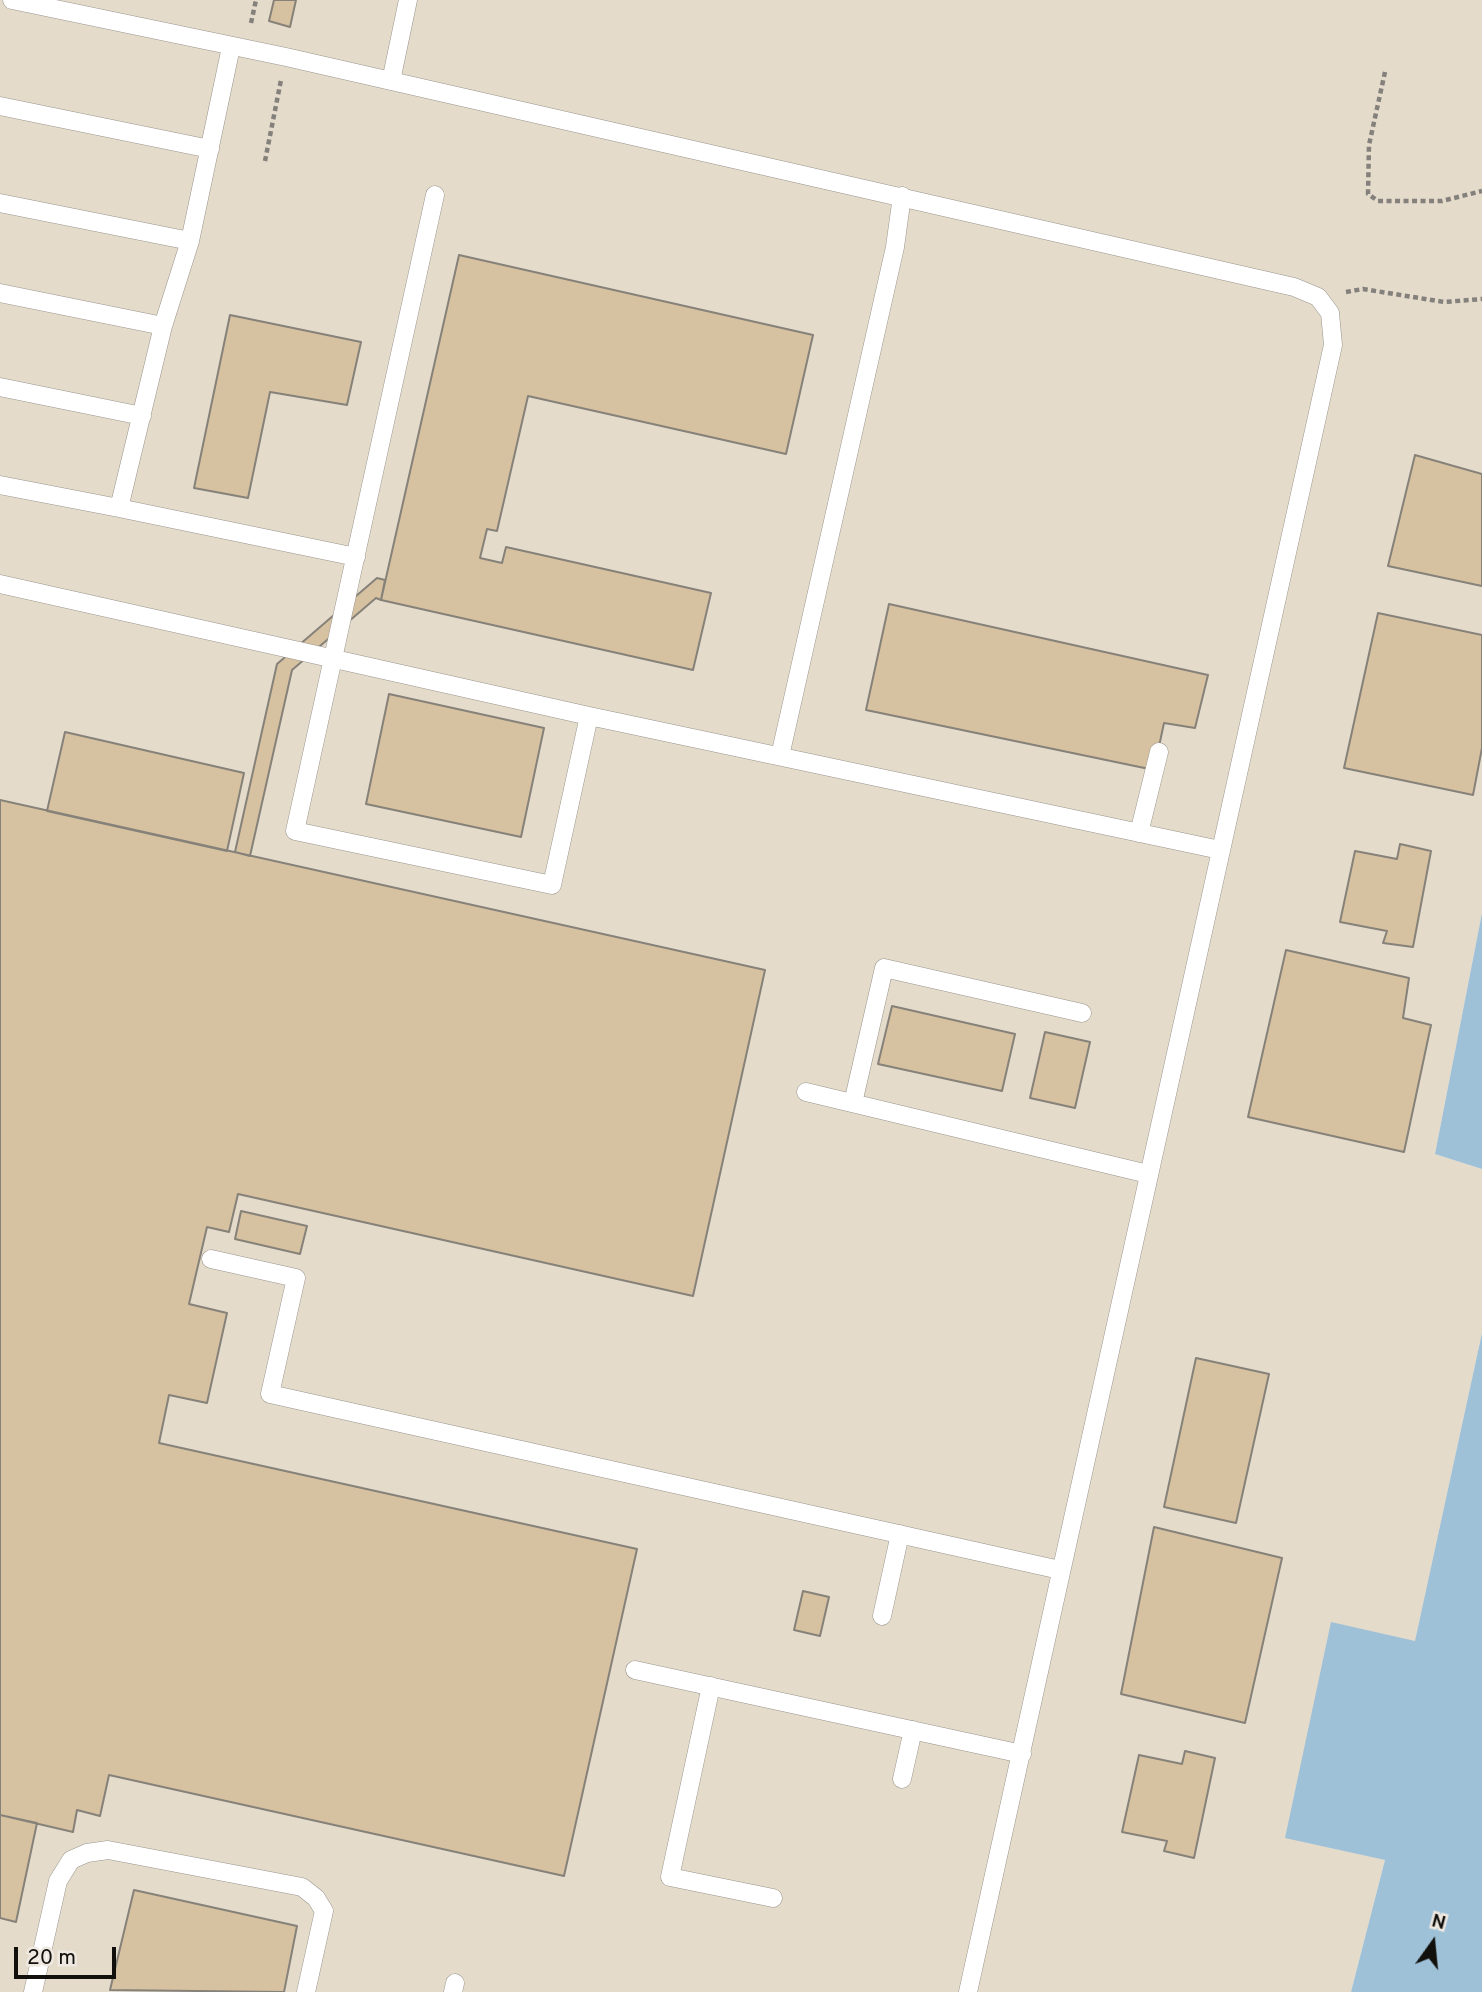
<!DOCTYPE html>
<style>
body{margin:0}
#map{position:relative;width:1482px;height:1992px;overflow:hidden;background:#eee8e0;font-family:Overpass,sans-serif}
canvas{display:block}
.north{position:absolute;left:1398px;top:1908px;width:70px;height:70px;-webkit-text-stroke:5px #eee8e0;paint-order:stroke;rotate:15deg;font-size:19px;font-weight:700;line-height:28px;text-align:center;color:#11100d}
.north::after{content:'';display:block;margin:auto;width:24px;height:32px;background:#11100d;clip-path:polygon(50% 0,100% 100%,50% 72%,0 100%)}
.scale{position:absolute;left:14px;top:1947px;width:102px;height:32px;box-sizing:border-box;border:4px solid #11100d;border-top:0;padding-left:9px;font-size:21px;line-height:24px;white-space:nowrap;color:#11100d;-webkit-text-stroke:5px #eee8e0;paint-order:stroke}
</style>
<div id="map">
<canvas width="1482" height="1992"></canvas>
<div class="north">N</div>
<div class="scale">20 m</div>
</div>
<script>
const g = document.querySelector('canvas').getContext('2d');
g.lineJoin = 'round';
function paint(path, color) {
  g.fillStyle = color;
  g.fill(path, 'evenodd');
}
function shape(rows) {
  const path = new Path2D();
  for (const r of rows) {
    path.moveTo(r[0], r[1]);
    for (let i = 2; i < r.length; i += 2) path.lineTo(r[i], r[i + 1]);
  }
  return path;
}
function stroke(path, color, width, dash) {
  g.strokeStyle = color;
  g.lineWidth = width;
  g.lineCap = dash ? 'butt' : 'round';
  g.setLineDash(dash || []);
  g.stroke(path);
}
paint(shape([
 [0,0,1482,0,1482,913,1435,1154,1482,1169,1482,1333,1415,1642,1285,1837,1385,1860,1351,1992,0,1992]
]), '#e4dbcb');
paint(shape([
 [1482,913,1482,1169,1435,1154],
 [1482,1333,1482,1992,1351,1992,1385,1860,1285,1838,1331,1622,1415,1641]
]), '#9ec1d8');
const building = shape([
 [274,0,296,0,290,27,269,21,274,0],
 [459,255,813,335,786,454,528,396,497,531,487,529,480,558,502,563,506,547,711,593,693,670,381,600,459,255],
 [230,315,361,342,347,405,270,392,248,498,194,488,230,315],
 [1415,455,1482,474,1482,586,1388,566,1415,455],
 [377,578,385,580,381,600,376,598,292,670,250,856,235,852,277,664,377,578],
 [889,604,1208,675,1195,728,1164,723,1154,770,866,710,889,604],
 [1378,613,1482,635,1482,748,1473,795,1344,768,1378,613],
 [389,694,544,728,521,837,366,804,389,694],
 [65,732,244,773,227,851,47,811,65,732],
 [0,800,765,970,693,1296,238,1194,229,1232,207,1227,189,1304,227,1313,207,1403,169,1395,159,1443,637,1549,564,1876,109,1775,100,1816,77,1810,73,1832,0,1815,0,800],
 [1400,844,1431,851,1413,947,1383,943,1387,931,1340,922,1355,851,1397,859,1400,844],
 [1286,950,1409,978,1403,1018,1431,1025,1404,1152,1248,1117,1286,950],
 [892,1006,1015,1034,1002,1091,878,1064,892,1006],
 [1045,1032,1090,1042,1075,1108,1030,1098,1045,1032],
 [241,1211,307,1226,300,1254,235,1239,241,1211],
 [1196,1358,1269,1374,1236,1523,1164,1507,1196,1358],
 [1154,1527,1282,1558,1245,1723,1121,1694,1154,1527],
 [803,1591,829,1597,820,1636,794,1630,803,1591],
 [1185,1751,1215,1758,1194,1858,1164,1851,1167,1841,1122,1832,1139,1755,1182,1764,1185,1751],
 [0,1815,37,1823,16,1922,0,1918,0,1815],
 [134,1890,297,1926,284,1992,110,1990,134,1890]
]);
paint(building, '#d6c2a0');
stroke(building, '#868179', 2);
const lane = shape([
 [12,0,286,57,1294,287,1318,297,1330,313,1333,345,968,1992],
 [231,47,190,241,163,326,119,508,356,557],
 [391,81,408,0],
 [0,106,210,149],
 [435,195,295,831,552,885,589,716],
 [0,203,190,241],
 [0,293,163,326],
 [0,387,142,416],
 [0,485,119,508],
 [0,584,589,716,1220,850],
 [780,756,895,247,902,196],
 [1139,833,1159,752],
 [806,1092,1148,1174],
 [853,1103,884,968,1082,1013],
 [211,1259,296,1278,270,1394,1060,1570],
 [882,1616,900,1534],
 [635,1670,1022,1754],
 [711,1686,670,1877,773,1898],
 [902,1779,913,1730],
 [33,1992,58,1881,71,1860,87,1853,108,1850,302,1887,316,1898,324,1911,306,1992],
 [453,1992,455,1983]
]);
stroke(lane, '#9a958d', 19);
stroke(shape([
 [251,23,256,0],
 [1385,72,1369,145,1368,194,1378,201,1442,201,1482,191],
 [265,161,281,80],
 [1346,292,1363,289,1444,302,1482,299]
]), '#84807b', 4.5, [5, 3.5]);
stroke(lane, '#fff', 18);
</script>
